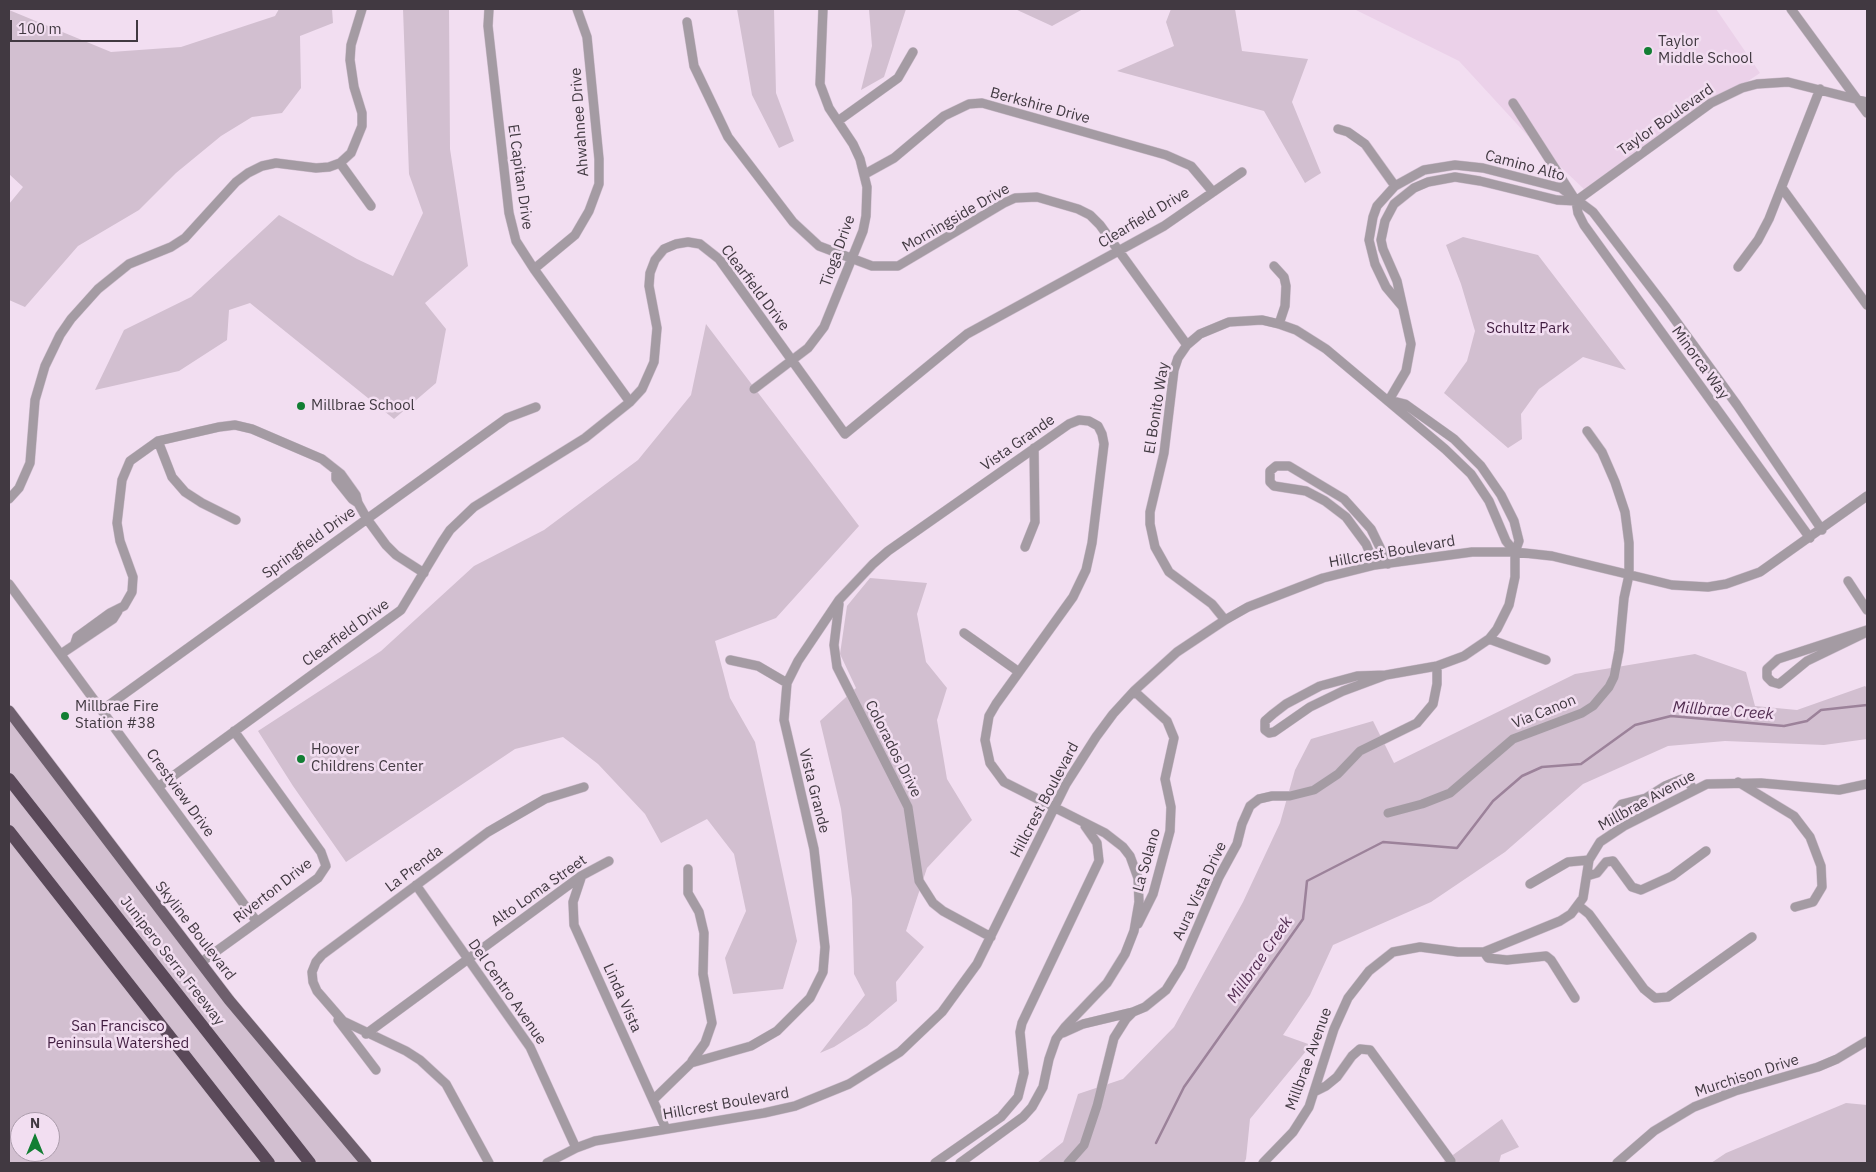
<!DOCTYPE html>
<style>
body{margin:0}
#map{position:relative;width:1876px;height:1172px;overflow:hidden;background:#f2def1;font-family:"IBM Plex Sans",sans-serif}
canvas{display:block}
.frame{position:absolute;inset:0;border:10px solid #413941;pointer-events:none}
.north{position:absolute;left:10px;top:1112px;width:50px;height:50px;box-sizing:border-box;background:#f2def1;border:1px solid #ab9cab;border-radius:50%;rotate:0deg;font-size:14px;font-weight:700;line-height:20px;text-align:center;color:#413941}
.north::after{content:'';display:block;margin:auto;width:18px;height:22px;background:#127e33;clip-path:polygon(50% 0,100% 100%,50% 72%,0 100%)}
.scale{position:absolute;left:10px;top:20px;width:128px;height:22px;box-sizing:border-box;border:2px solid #413941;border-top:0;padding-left:6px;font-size:15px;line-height:18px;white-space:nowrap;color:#413941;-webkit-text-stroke:4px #f2def1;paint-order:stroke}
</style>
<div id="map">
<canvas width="1876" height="1172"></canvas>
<div class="frame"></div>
<div class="north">N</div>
<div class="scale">100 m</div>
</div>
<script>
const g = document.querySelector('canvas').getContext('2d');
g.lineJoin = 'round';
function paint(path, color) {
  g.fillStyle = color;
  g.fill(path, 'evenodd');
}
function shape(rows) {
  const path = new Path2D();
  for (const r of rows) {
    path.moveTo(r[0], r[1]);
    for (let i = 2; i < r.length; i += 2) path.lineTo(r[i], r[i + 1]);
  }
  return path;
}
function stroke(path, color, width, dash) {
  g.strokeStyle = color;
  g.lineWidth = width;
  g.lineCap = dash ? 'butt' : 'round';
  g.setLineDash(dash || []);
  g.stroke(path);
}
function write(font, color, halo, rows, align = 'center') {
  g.font = font + ' "IBM Plex Sans",sans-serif';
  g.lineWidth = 5;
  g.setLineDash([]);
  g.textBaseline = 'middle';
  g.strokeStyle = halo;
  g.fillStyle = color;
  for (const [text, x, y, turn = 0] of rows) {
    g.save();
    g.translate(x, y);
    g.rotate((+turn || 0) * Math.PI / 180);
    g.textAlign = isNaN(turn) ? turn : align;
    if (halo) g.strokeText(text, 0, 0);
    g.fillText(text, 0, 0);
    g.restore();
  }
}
paint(shape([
 [1354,9,1716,9,1760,73,1586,191,1527,135,1459,61]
]), '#ebd1e9');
paint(shape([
 [279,9,332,9,333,23,300,36,301,88,282,113,252,117,221,136,176,173,139,210,78,246,25,307,9,300,9,204,23,187,9,174,9,10,111,52,181,47,275,16],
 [403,9,449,9,450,149,468,266,425,303,446,329,436,383,394,419,250,303,229,310,227,340,179,371,95,390,124,330,191,297,279,215,357,259,393,276,423,213,409,174],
 [737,9,774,9,776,93,794,141,779,148,752,95],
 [869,9,906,9,884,77,861,90,872,46],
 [1015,9,1083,9,1052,26],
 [1171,9,1235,9,1242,51,1308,59,1292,102,1321,173,1305,183,1264,111,1117,71,1174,46,1166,22],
 [1463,237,1538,255,1626,370,1583,357,1539,389,1521,414,1522,439,1508,448,1444,393,1467,361,1475,331,1461,284,1446,245],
 [706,324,859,526,776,618,715,641,730,698,755,742,797,941,783,989,733,994,725,958,746,911,734,854,707,819,661,843,645,814,598,764,563,737,515,749,346,862,293,786,258,731,381,651,474,566,544,530,638,460,691,395],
 [870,578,927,583,917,614,926,662,947,688,937,720,947,779,972,820,927,868,906,931,924,947,896,982,897,1001,867,1026,834,1047,820,1053,865,995,854,974,852,899,841,809,820,721,856,688,840,654,847,606],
 [1695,654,1746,672,1755,706,1797,710,1865,686,1867,688,1867,739,1824,745,1725,741,1668,746,1583,784,1505,852,1431,902,1333,945,1310,995,1283,1035,1311,1045,1250,1119,1246,1159,1244,1163,1037,1163,1063,1142,1078,1094,1123,1079,1174,1027,1243,902,1280,823,1295,770,1311,739,1373,721,1394,763,1575,674],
 [9,712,200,963,367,1163,9,1163],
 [20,1122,50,1122,50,1152,20,1152],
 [1846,1103,1867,1105,1867,1162,1711,1163,1726,1153],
 [1502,1119,1519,1147,1501,1155,1499,1163,1442,1163]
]), '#d2bfd0');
stroke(shape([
 [1156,1143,1184,1087,1303,919,1307,881,1383,842,1457,848,1493,801,1522,776,1542,767,1581,764,1635,725,1671,716,1784,726,1807,721,1821,710,1867,705]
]), '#9c829a', 2.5);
const minor = shape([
 [489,9,488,26,509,213,516,241,534,269,630,402],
 [1791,9,1867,113],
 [687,22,694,66,728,137,793,222,819,246,872,266,898,266,1004,203,1015,198,1037,197,1078,209,1090,215,1100,225,1187,345],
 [1513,103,1576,201,1578,213,1584,225,1810,538],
 [838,121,898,78,913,52],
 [1338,129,1348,132,1365,144,1395,186],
 [340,163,371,206],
 [865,174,894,158,944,116,969,104,982,103,1166,155,1191,166,1213,192],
 [1782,188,1867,305],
 [1576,201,1711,103,1742,88,1757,84,1788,82,1867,102],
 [1274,266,1284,277,1286,286,1285,306,1279,324],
 [1738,267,1758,240,1769,219,1820,89],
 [534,269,575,235,589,211,599,184,599,159,587,37,577,9],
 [1402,306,1386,287,1375,264,1369,240,1373,217,1377,206,1395,186,1424,170,1455,165,1483,168,1561,188,1593,212,1665,306,1737,405,1822,530],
 [754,389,808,348,824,327,863,231,866,216,867,187,860,159,853,144,829,108,820,84,823,9],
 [1389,400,1406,371,1411,344,1397,281,1383,249,1381,240,1385,221,1394,204,1414,188,1428,182,1455,177,1480,181,1557,200,1576,201],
 [158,441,172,477,185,492,202,503,236,520],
 [336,471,336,479,352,499,358,503],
 [9,499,19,488,30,463,35,400,45,366,60,335,71,319,98,289,129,264,171,247,185,238,236,182,248,173,262,166,276,163,316,168,329,167,340,163,351,153,362,126,362,113,354,87,350,60,351,45,362,9],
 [1025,547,1035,522,1034,448],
 [1375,565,1366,544,1346,517,1325,501,1306,491,1274,486,1270,482,1270,471,1276,466,1289,466,1344,499,1371,529,1388,564],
 [1848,581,1867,610],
 [9,584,257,922],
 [839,604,834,645,837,667,908,807,919,881,933,903,943,911,991,937],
 [1225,620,1212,604,1169,572,1155,547,1150,524,1150,512,1164,453,1174,370,1178,358,1187,345,1200,334,1229,322,1262,320,1279,324,1296,330,1326,349,1445,449,1471,474,1489,501,1506,541,1515,552],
 [1867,630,1778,659,1767,669,1767,677,1772,682,1779,684,1807,661,1867,632],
 [964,633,1019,672],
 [1489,639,1546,660],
 [75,643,77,637,110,613,124,606,132,592,133,577,120,541,117,523,122,480,130,461,158,441,219,427,235,425,252,429,322,459,341,474,356,495,358,503,367,519,386,545,396,555,424,573],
 [61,654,113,619,118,611],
 [730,660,758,666,787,683],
 [1386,675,1357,676,1320,686,1286,704,1273,714,1265,721,1265,730,1269,733,1274,732,1310,707,1343,691,1386,675,1437,666,1464,656,1489,639,1497,629,1509,605,1515,577,1515,552,1519,541,1514,521,1501,495,1481,466,1454,439,1405,404,1389,400],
 [1134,691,1167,721,1174,738,1165,779,1171,807,1170,831,1153,894,1138,924],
 [102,710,507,418,536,407],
 [1738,782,1794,816,1810,837,1821,866,1822,887,1813,902,1795,907],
 [158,787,401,610,442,542,450,530,474,507,585,438,630,402,642,389,654,362,657,328,649,286,650,273,655,260,664,249,676,244,688,242,700,244,719,259,845,434,967,334,1164,226,1242,172],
 [1388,813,1422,804,1450,793,1513,739,1582,713,1593,706,1609,687,1614,677,1619,651,1624,598,1629,575,1629,543,1625,512,1615,482,1602,452,1587,431],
 [1624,826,1617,810,1622,804,1646,798,1665,786,1682,779,1688,781,1693,789],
 [688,869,688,893,699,912,704,933,703,974,712,1023,705,1043,692,1061],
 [1587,876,1597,873,1606,862,1613,861,1632,887,1641,890,1672,876,1706,851],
 [581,878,573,902,574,925,666,1129],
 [1530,884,1568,862,1589,860],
 [416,885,530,1047,576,1148],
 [1579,906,1589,914,1644,989,1655,998,1668,997,1752,937],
 [1484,952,1488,958,1507,960,1546,956,1551,960,1575,998],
 [200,963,318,878,326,866,321,852,234,731],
 [338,1020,376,1070],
 [1063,1033,1083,1024,1133,1012,1145,1007,1166,990,1181,966,1219,877,1237,844,1242,824,1250,806,1259,799,1272,796,1290,796,1314,790,1338,774,1360,751,1417,723,1433,704,1437,684,1437,666],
 [366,1034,581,876,609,861],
 [1314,1092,1326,1086,1337,1077,1352,1056,1360,1049,1370,1050,1451,1161],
 [653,1100,691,1063,751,1046,777,1031,810,998,823,972,825,947,814,849,784,720,787,683,798,661,839,600,873,564,888,551,1069,424,1079,420,1089,421,1098,426,1102,434,1104,444,1092,543,1086,570,1073,597,996,704,989,716,985,740,990,763,1004,782,1105,833,1123,847,1130,856,1138,878,1139,902,1134,931,1125,954,1107,983,1065,1027,1056,1039,1049,1059,1043,1087,1032,1107,1023,1117,960,1163],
 [489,1163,446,1084,420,1060,406,1051,343,1021,317,991,313,982,312,972,316,962,322,955,488,832,545,799,584,787],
 [547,1163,576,1148,595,1141,764,1113,795,1106,849,1084,900,1052,942,1012,977,964,1066,784,1096,737,1113,714,1134,691,1177,652,1225,620,1248,607,1323,578,1375,565,1472,552,1515,552,1552,556,1672,585,1708,587,1726,584,1760,572,1867,496],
 [935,1163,1001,1117,1018,1097,1024,1073,1020,1032,1022,1023,1099,861,1097,843,1085,826],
 [1068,1163,1084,1145,1097,1106,1114,1038,1126,1019,1133,1012],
 [1263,1163,1293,1132,1309,1107,1334,1029,1348,998,1369,971,1393,952,1420,947,1458,952,1484,952,1560,921,1571,914,1583,898,1589,860,1600,842,1624,826,1707,784,1761,783,1839,790,1867,784],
 [1617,1163,1654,1131,1694,1107,1735,1091,1818,1067,1837,1059,1867,1041]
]);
const major = shape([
 [9,711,229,1000,366,1163]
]);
const highway = shape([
 [9,779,310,1163],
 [9,831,269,1163]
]);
stroke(minor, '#cfbdce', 10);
stroke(major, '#cfbdce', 12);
stroke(highway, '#cfbdce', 14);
stroke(minor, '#a49ba3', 9);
stroke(major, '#6e5f6d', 11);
stroke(highway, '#5a4959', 12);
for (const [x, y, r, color] of [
 [1648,51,5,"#127e33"],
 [301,406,5,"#127e33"],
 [65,716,5,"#127e33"],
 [301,759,5,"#127e33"]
]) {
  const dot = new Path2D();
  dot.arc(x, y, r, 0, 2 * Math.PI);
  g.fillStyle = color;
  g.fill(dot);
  stroke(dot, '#f2def1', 2);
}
write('15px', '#413941', '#f2def1', [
 ["Taylor",1658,42],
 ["Middle School",1658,59],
 ["Millbrae School",311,406],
 ["Millbrae Fire",75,707],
 ["Station #38",75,724],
 ["Hoover",311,750],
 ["Childrens Center",311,767]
], 'left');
write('15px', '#413941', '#f2def1', [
 ["Berkshire Drive",1040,106,15],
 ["Taylor Boulevard",1666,120,-35],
 ["Ahwahnee Drive",580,122,-94],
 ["Camino Alto",1525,166,15],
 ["El Capitan Drive",520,177,82],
 ["Morningside Drive",956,218,-30],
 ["Clearfield Drive",1144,218,-31],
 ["Tioga Drive",838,251,-70],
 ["Clearfield Drive",755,288,53],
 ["Minorca Way",1700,363,54],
 ["El Bonito Way",1157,408,-81],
 ["Vista Grande",1018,443,-35],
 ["Springfield Drive",309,543,-36],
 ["Hillcrest Boulevard",1392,552,-10],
 ["Clearfield Drive",346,633,-36],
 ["Via Canon",1544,712,-22],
 ["Colorados Drive",893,749,63],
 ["Vista Grande",814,791,76],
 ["Crestview Drive",180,793,54],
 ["Hillcrest Boulevard",1045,800,-62],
 ["Millbrae Avenue",1647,801,-29],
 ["La Solano",1147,860,-74],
 ["La Prenda",414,869,-37],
 ["Riverton Drive",273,891,-38],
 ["Alto Loma Street",539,891,-35],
 ["Aura Vista Drive",1200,891,-65],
 ["Skyline Boulevard",195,931,52],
 ["Junipero Serra Freeway",172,961,52],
 ["Del Centro Avenue",507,992,55],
 ["Linda Vista",622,998,66],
 ["Millbrae Avenue",1309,1059,-70],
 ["Murchison Drive",1747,1076,-18],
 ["Hillcrest Boulevard",726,1104,-10]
]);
write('15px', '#411d40', '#f2def1', [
 ["Schultz Park",1528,329],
 ["San Francisco",118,1027],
 ["Peninsula Watershed",118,1044]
]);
write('italic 16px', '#522d51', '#f2def1', [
 ["Millbrae Creek",1723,711,4],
 ["Millbrae Creek",1260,960,-55]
]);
</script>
